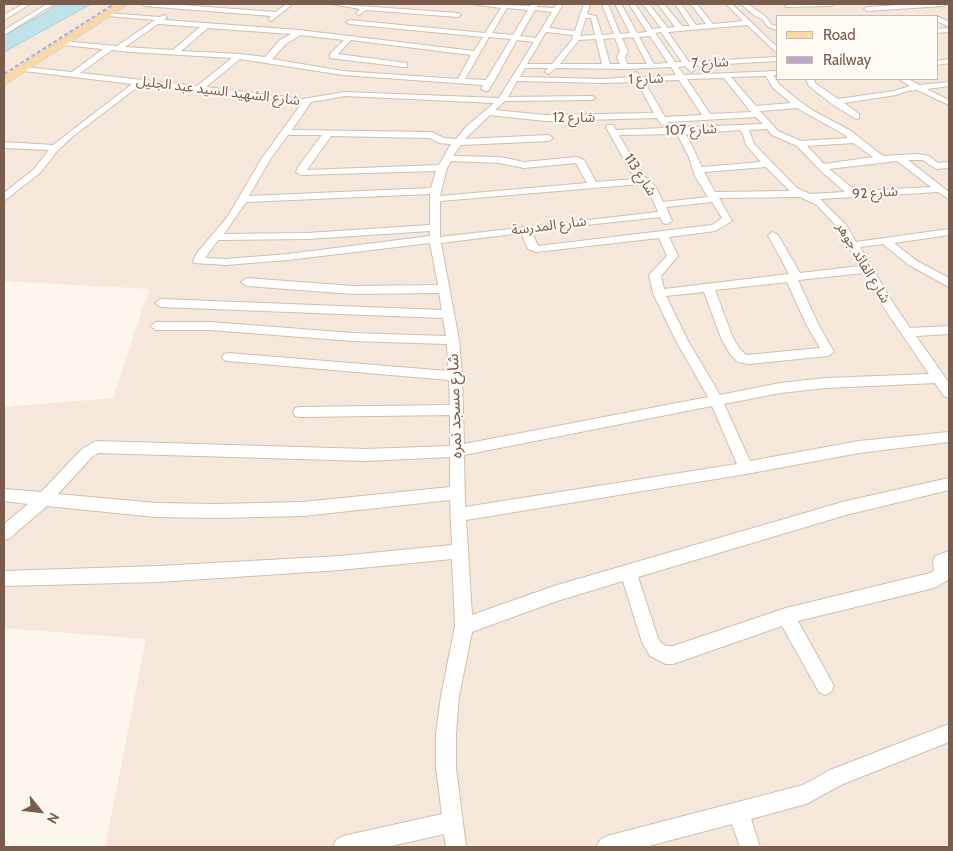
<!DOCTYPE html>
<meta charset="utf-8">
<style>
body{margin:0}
#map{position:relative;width:953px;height:851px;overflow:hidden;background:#fdf6ec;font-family:Cabin,sans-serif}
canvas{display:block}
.frame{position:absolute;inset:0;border:5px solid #7a5c4d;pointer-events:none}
.legend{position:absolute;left:776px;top:15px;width:162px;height:65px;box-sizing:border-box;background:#fffaf3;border:1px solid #cabbb1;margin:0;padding:6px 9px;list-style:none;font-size:15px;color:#7a5c4d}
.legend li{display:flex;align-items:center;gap:10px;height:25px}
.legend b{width:25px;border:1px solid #cabbb1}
.north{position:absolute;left:15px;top:786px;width:50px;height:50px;-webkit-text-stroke:4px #fffaf3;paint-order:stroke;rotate:119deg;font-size:14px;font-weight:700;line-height:20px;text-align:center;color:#7a5c4d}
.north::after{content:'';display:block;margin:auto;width:18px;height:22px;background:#7a5c4d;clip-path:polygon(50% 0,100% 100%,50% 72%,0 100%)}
</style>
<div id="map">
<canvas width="953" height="851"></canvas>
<div class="frame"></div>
<ul class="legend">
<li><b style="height:6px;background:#fbd9a5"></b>Road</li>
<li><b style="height:6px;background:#b9a8c9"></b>Railway</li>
</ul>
<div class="north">N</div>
</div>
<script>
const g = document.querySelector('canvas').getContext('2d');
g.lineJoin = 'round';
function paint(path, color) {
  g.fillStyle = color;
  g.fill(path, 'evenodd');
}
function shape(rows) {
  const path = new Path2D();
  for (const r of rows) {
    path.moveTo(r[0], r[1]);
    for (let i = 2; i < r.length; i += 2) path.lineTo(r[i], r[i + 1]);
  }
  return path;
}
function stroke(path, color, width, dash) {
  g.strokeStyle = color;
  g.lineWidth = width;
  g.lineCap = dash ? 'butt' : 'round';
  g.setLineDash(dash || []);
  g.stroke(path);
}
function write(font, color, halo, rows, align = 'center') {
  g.font = font + ' Cabin,"Noto Sans Arabic",sans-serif';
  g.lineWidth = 4;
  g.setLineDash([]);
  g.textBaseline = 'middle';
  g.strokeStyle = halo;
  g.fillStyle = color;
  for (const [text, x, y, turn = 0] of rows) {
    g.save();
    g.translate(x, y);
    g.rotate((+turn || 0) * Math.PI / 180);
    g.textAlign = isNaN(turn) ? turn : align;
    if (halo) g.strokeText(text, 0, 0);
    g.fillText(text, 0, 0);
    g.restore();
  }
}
paint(shape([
 [4,4,949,4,949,847,105,847,146,639,4,628,4,407,113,398,149,289,4,281],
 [777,16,937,16,937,79,777,79]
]), '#f5e8da');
const water = shape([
 [58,4,91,4,4,52,4,35,45,13,58,4]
]);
paint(water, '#bfe3e8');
stroke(water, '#a5d3da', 1);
const minor = shape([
 [23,4,30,4,4,20,4,15,23,4],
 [47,4,54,4,4,35,4,30,47,4],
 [142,4,167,4,276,12,286,4,293,4,271,21,268,19,271,16,145,6,142,4],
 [332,4,458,13,461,15,458,17,366,10,359,15,356,13,360,9,332,4],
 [472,4,530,6,532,4,538,4,537,7,554,8,557,4,563,4,549,28,575,31,584,4,590,4,587,14,596,16,602,35,614,34,602,4,608,4,620,34,630,33,615,4,621,4,637,33,647,32,629,4,635,4,652,29,661,28,643,4,649,4,668,28,675,27,658,4,664,4,682,26,690,26,675,4,681,4,696,25,706,24,691,4,697,4,713,24,743,21,726,4,732,4,777,47,777,53,747,25,668,32,689,62,777,57,777,61,692,66,695,70,691,72,685,66,678,67,684,75,777,71,777,75,773,75,779,84,798,100,812,110,851,131,883,156,917,154,929,156,938,163,949,162,949,168,936,169,923,160,908,160,949,192,949,199,938,192,820,199,847,226,856,242,949,229,949,235,894,243,917,261,949,278,949,287,909,265,883,244,860,247,893,303,910,328,949,326,949,334,916,336,949,383,949,398,944,396,935,383,826,388,780,393,724,404,750,461,859,441,949,432,949,442,859,453,746,474,466,520,472,615,554,586,846,501,949,478,949,490,846,515,638,577,658,638,662,644,667,646,673,646,786,608,930,573,934,571,933,561,935,556,949,551,949,577,948,580,934,588,798,621,834,686,831,692,825,695,819,692,782,626,673,664,666,664,650,656,642,642,623,581,554,602,472,632,459,696,456,734,456,768,466,847,446,847,444,834,387,847,333,847,336,840,343,836,442,814,436,768,436,734,441,696,455,626,452,559,340,570,159,582,4,586,4,571,159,566,340,556,452,545,450,500,303,516,216,518,156,517,47,506,10,538,4,540,4,524,28,504,4,501,4,489,41,492,82,449,96,441,366,449,450,446,450,415,300,417,295,416,293,412,295,408,300,407,450,405,449,380,228,361,224,360,222,357,224,354,228,353,448,371,447,344,353,341,210,330,156,330,150,326,156,322,210,322,353,333,446,336,443,318,161,307,155,303,161,299,442,310,439,293,353,294,247,286,241,282,247,278,353,286,438,285,430,243,288,260,226,265,194,263,193,261,197,253,228,216,262,158,302,103,140,85,72,137,58,150,40,173,4,201,4,193,34,169,49,150,4,148,4,142,53,145,132,84,24,71,20,69,24,67,72,72,103,49,63,45,59,43,60,41,117,46,155,20,108,16,106,15,106,13,160,17,164,15,167,17,164,20,299,30,474,51,483,37,349,24,346,22,349,20,485,33,501,8,472,4],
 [507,8,528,10,513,35,492,33,507,8],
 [535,10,552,12,536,38,520,36,535,10],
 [586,18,591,18,595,35,580,36,586,18],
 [158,24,200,27,173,50,125,47,158,24],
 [208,28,291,34,280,40,265,57,239,54,181,51,208,28],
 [546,32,573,35,572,40,552,64,527,64,546,32],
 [661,32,682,62,675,62,655,33,661,32],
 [300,35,344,40,330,54,330,58,404,67,407,67,407,63,338,54,351,40,471,55,458,79,343,71,272,59,286,44,300,35],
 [650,36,668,63,654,64,639,37,650,36],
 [489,37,511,39,486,80,465,79,489,37],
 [633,37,647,64,627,64,625,57,628,51,622,38,633,37],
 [615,38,620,51,617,57,620,64,610,64,603,39,615,38],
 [596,39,602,64,560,64,579,40,596,39],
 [517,40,534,42,499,98,345,92,303,99,206,87,240,59,343,75,483,85,481,89,485,91,488,91,493,83,517,40],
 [112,50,131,52,232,58,197,86,80,73,112,50],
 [671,67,676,75,642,77,636,72,632,74,634,77,604,79,520,77,525,68,548,68,545,72,549,74,556,68,625,69,671,67],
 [766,76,773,88,791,103,756,106,731,77,766,76],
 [724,78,750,111,752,112,710,114,687,79,724,78],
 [679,80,702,115,665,117,644,81,679,80],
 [517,81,604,83,637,82,654,113,545,115,495,110,505,101,592,100,596,98,592,96,508,97,517,81],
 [345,96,494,103,466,127,456,139,444,138,432,132,292,130,311,102,345,96],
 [797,108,845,135,848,138,801,141,778,131,760,111,797,108],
 [490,115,545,121,657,118,661,124,664,125,668,122,756,117,763,124,616,130,613,125,607,125,606,127,635,179,596,182,584,160,577,157,524,162,500,157,453,156,461,145,549,141,553,138,549,135,465,139,490,115],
 [767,129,772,135,797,146,821,171,845,192,810,194,797,188,754,144,749,130,767,129],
 [740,130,743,134,746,145,761,162,702,167,686,134,740,130],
 [677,134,689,157,695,176,708,197,663,202,655,186,642,175,619,135,677,134],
 [288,135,322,135,298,167,296,172,301,175,436,171,431,188,249,196,271,158,288,135],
 [331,136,430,138,439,143,451,144,439,165,307,170,331,136],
 [853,143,873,157,824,164,807,146,853,143],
 [451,161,500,163,524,168,576,163,587,183,440,196,447,168,451,161],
 [897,161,931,187,856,191,829,169,897,161],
 [766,167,790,191,715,192,704,172,766,167],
 [641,184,648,189,658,212,440,237,440,201,641,184],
 [430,194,430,225,307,233,224,234,246,202,430,194],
 [800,197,817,205,839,229,860,266,800,273,778,235,773,232,768,235,789,274,664,289,661,276,678,256,669,237,715,231,732,221,719,198,800,197],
 [712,202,722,218,712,225,538,246,531,231,660,217,663,223,667,224,672,221,666,207,712,202],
 [430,231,430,236,288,254,226,259,205,258,218,240,307,239,430,231],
 [521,233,528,249,536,252,659,238,667,256,649,275,653,293,675,339,708,397,464,444,462,376,459,340,441,243,521,233],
 [864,273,884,308,929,374,826,378,780,383,720,395,687,339,666,296,704,292,721,338,730,354,738,362,749,364,828,356,834,352,819,326,798,280,864,273],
 [787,282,807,326,820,348,746,355,739,348,733,338,715,290,787,282],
 [712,406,737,464,465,507,464,455,712,406],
 [98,453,366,461,450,457,450,487,303,502,216,504,156,503,58,494,92,457,98,453],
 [741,4,748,4,766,17,772,25,777,26,777,30,768,27,762,19,755,16,741,4],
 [788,4,834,4,831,6,786,7,785,6,788,4],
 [917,4,946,4,943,6,867,11,864,9,867,7,917,4],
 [936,16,937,16,949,22,949,27,937,21,936,16],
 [949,28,949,32,937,33,937,29,949,28],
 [949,59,949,63,937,65,937,61,949,59],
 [806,79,814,79,815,83,838,99,894,91,910,86,899,79,908,79,919,85,949,82,949,86,927,89,949,100,949,105,917,90,907,91,896,95,844,103,859,114,859,118,856,119,832,104,809,86,806,79],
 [949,724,949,742,843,784,806,804,751,819,760,847,740,847,732,824,645,847,596,847,600,840,607,836,803,785,830,770,949,724]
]);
const major = shape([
 [118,4,128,4,4,85,4,77,118,4]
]);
stroke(minor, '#d1beb0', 2);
stroke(major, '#dad1cd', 2);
paint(minor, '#fff');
paint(major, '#fbd9a5');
stroke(shape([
 [4,74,114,4]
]), '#b9a8c9', 2, [4, 2.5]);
write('14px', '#7a5c4d', '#fffaf3', [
 ["شارع 7",710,63,-3],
 ["شارع 1",646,79,-2],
 ["شارع الشهيد السيد عبد الجليل",218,91,7],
 ["شارع 12",574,118],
 ["شارع 107",691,130,-2],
 ["شارع 113",640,175,57],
 ["شارع 92",875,193,-4],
 ["شارع المدرسة",549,226,-7],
 ["شارع القائد جوهر",863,263,59]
]);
write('16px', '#7a5c4d', '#fffaf3', [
 ["شارع مسجد نمره",455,406,-92]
]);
</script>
